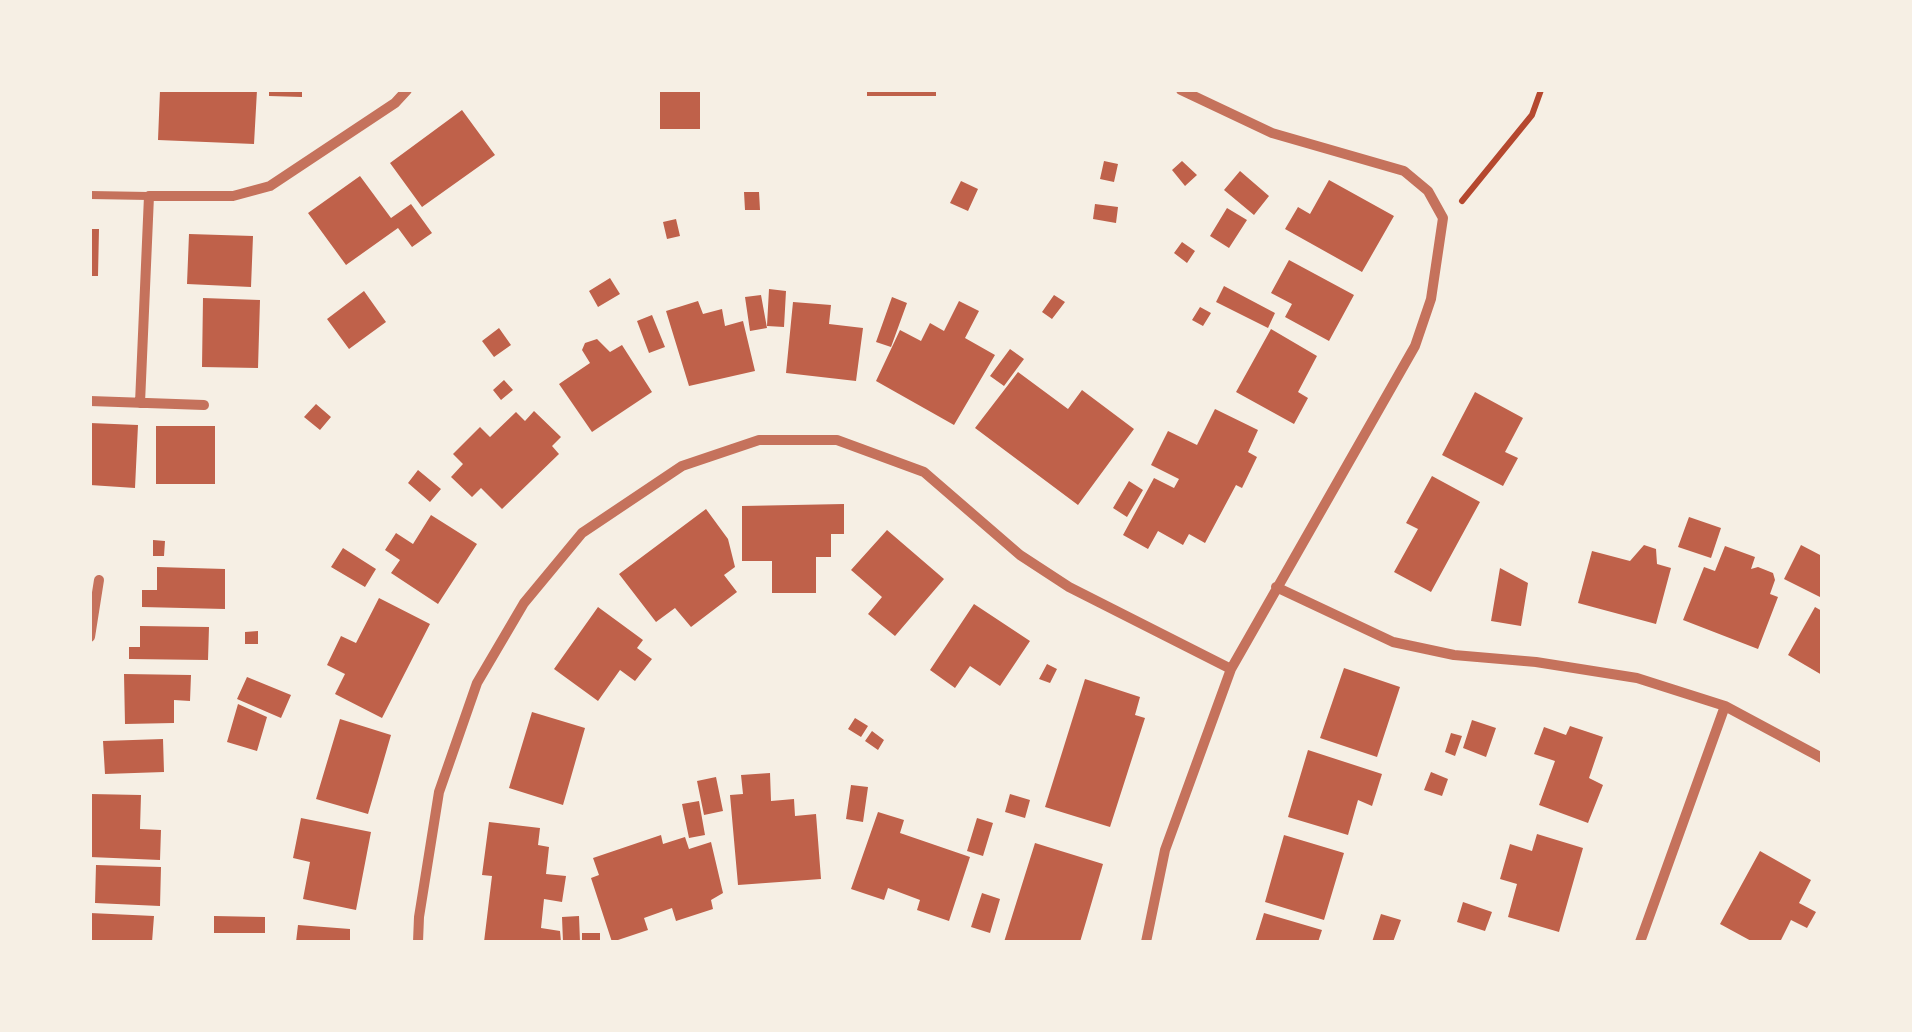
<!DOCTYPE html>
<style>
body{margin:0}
#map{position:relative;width:1912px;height:1032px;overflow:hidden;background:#f6efe4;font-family:"Playfair Display",serif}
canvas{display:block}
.frame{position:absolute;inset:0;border:92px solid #f6efe4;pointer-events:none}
</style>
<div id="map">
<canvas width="1912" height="1032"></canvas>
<div class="frame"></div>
</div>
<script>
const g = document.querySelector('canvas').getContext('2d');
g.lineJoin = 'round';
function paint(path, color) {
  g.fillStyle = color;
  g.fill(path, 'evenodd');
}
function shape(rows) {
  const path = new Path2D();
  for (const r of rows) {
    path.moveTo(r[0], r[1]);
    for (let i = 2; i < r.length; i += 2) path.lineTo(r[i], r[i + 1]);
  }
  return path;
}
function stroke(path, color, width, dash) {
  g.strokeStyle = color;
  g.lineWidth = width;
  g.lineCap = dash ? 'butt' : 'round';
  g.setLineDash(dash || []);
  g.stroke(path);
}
paint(shape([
 [160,90,257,90,254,144,158,140],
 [269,90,302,90,302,97,269,96],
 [660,90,700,90,700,129,660,129],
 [867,90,936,90,936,96,867,96],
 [462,110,495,155,422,207,390,163],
 [1104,161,1118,164,1114,182,1100,179],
 [1182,161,1197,175,1185,186,1172,170],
 [1240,171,1269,196,1254,215,1224,190],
 [360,176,391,218,411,204,432,233,412,247,398,228,346,265,308,213],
 [1329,180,1394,216,1362,272,1285,229,1298,207,1310,214],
 [961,181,978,189,968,211,950,203],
 [744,192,759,192,760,210,745,210],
 [1095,204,1118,207,1116,223,1093,219],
 [1227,208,1247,220,1229,248,1210,236],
 [676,219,680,236,667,239,663,222],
 [90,229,99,229,98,276,90,276],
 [189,234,253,236,251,287,187,284],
 [1182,242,1195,251,1187,263,1174,253],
 [1289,260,1354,295,1329,341,1285,317,1292,304,1271,293],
 [610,278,620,294,598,307,589,291],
 [1224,286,1275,313,1268,328,1216,302],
 [769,289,786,291,784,327,767,326],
 [364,291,386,322,349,349,327,319],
 [761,295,767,328,750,331,745,297],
 [1054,295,1065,302,1052,319,1042,312],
 [892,297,907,303,891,347,876,342],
 [203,298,260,300,258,368,202,367],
 [698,301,703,314,722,309,725,326,743,321,755,371,689,386,666,311],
 [959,301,979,311,965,338,995,355,954,425,876,381,900,330,921,341,930,323,944,331],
 [793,302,831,305,829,324,863,328,856,381,786,373],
 [1200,307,1211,313,1203,326,1192,320],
 [652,315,665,347,649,353,637,321],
 [499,328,511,345,494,357,482,341],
 [1271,329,1317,356,1298,392,1308,398,1294,424,1236,392],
 [597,339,610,352,622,345,652,392,592,432,559,384,590,363,582,350,585,343],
 [1010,349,1024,359,1004,386,990,376],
 [1018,372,1068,409,1082,390,1134,429,1078,505,975,428],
 [504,380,513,390,501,400,493,390],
 [1475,392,1523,418,1505,452,1518,458,1503,486,1442,455],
 [316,404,331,417,320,430,304,417],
 [1215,409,1258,430,1248,452,1257,457,1242,488,1236,485,1205,543,1189,534,1183,545,1158,531,1148,549,1123,535,1154,478,1174,488,1179,479,1151,465,1168,431,1197,445],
 [534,411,561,437,552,446,559,454,502,509,481,488,472,497,451,477,463,464,453,454,480,427,490,437,516,412,525,421],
 [90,423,138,425,135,488,90,485],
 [156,426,215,426,215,484,156,484],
 [418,470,441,489,430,502,408,483],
 [1432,476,1480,502,1431,592,1394,572,1418,529,1406,523],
 [1129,481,1143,490,1127,517,1113,508],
 [844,504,844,534,831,534,831,557,816,557,816,593,772,593,772,561,742,561,742,506],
 [706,509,728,539,735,567,724,575,737,592,691,627,675,608,656,622,619,574],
 [431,515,477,544,438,604,391,573,400,560,385,550,396,533,413,544],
 [1689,517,1721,528,1711,558,1678,547],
 [887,530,944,579,895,636,868,614,882,597,851,570],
 [153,540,165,541,164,556,153,556],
 [1644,545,1656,549,1657,564,1671,568,1656,624,1578,603,1592,551,1630,561],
 [1801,545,1822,556,1822,598,1784,579],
 [1725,546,1755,557,1751,569,1758,567,1773,573,1775,580,1770,594,1778,597,1758,649,1683,620,1704,567,1715,571],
 [343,548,376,569,365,587,331,567],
 [157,567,225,569,225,609,142,607,142,590,157,590],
 [1500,568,1528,583,1521,626,1491,621],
 [379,598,430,624,382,718,335,694,345,674,327,665,341,636,356,643],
 [974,604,1030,641,1000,686,970,666,955,688,930,670],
 [598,607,643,640,637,648,652,659,635,681,620,670,598,701,554,669],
 [1815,607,1822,611,1822,675,1788,655],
 [140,626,209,627,208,660,129,659,129,647,140,647],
 [258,631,258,644,245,644,245,632],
 [1047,664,1057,669,1050,683,1039,679],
 [1344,668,1400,687,1377,757,1320,738],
 [124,674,191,675,190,701,174,700,174,723,125,724],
 [247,677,291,695,281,718,237,699],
 [1085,679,1140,697,1135,715,1145,718,1110,827,1045,807],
 [238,704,267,717,257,751,227,742],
 [532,712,585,728,563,805,509,788],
 [855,718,868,726,861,737,848,729],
 [340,719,391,735,368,814,316,799],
 [1472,720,1496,728,1486,757,1463,748],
 [1570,726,1603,737,1589,778,1603,785,1588,823,1539,805,1555,761,1534,754,1544,727,1566,735],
 [872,731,884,740,878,750,865,741],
 [1451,733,1462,736,1455,756,1445,752],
 [163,739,164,772,105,774,103,741],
 [1308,750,1382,774,1372,806,1358,800,1348,835,1288,817],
 [1431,772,1448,779,1442,796,1424,790],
 [770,773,771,801,794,799,795,816,816,814,821,879,738,885,730,795,743,794,741,775],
 [716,777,723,811,704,815,697,781],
 [851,785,868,787,863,822,846,819],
 [90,794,141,795,140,829,161,830,160,860,90,857],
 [1010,794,1030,800,1025,818,1005,812],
 [699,801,705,835,689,838,682,804],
 [878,812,904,820,900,833,970,857,949,921,917,910,920,900,888,888,884,900,851,889],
 [301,818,371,832,356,910,303,899,310,862,293,858],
 [977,818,993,823,983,856,967,851],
 [489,822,540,828,538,845,549,847,546,874,566,876,562,902,544,899,541,928,560,931,561,942,484,942,492,876,482,875],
 [1537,834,1583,848,1559,932,1508,917,1517,884,1500,879,1510,844,1532,851],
 [661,835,663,844,685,837,689,849,711,842,723,893,711,900,713,909,676,921,672,908,644,918,648,930,612,942,591,878,599,875,593,858],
 [1284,835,1344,853,1324,920,1265,902],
 [1035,843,1103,864,1080,942,1004,942],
 [1760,851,1811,880,1799,903,1816,912,1807,928,1791,920,1780,942,1753,942,1720,924],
 [96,865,161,867,160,906,95,903],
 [982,893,1000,899,990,933,971,927],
 [1463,902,1492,912,1485,931,1457,922],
 [90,913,154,916,152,942,90,942],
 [1264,913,1322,930,1318,942,1255,942],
 [1381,914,1401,920,1393,942,1372,942],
 [214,916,265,917,265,933,214,933],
 [579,916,580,942,563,942,562,917],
 [298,925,350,929,350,942,296,942],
 [582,933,600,933,600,942,582,942]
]), '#bf614a');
stroke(shape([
 [1462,201,1532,115,1541,90]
]), '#b5482f', 6);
stroke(shape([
 [90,195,149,196]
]), '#c5725c', 8);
stroke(shape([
 [90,401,204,405],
 [140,403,149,196,233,196,270,186,395,103,407,90],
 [1276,587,1393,642,1454,655,1536,662,1637,678,1725,706,1822,758],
 [90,637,99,580],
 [418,942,419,917,439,792,477,683,524,603,582,533,682,466,759,440,837,440,924,472,1020,555,1069,587,1231,669],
 [1146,942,1165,850,1231,669,1415,346,1431,299,1443,218,1428,191,1404,171,1272,133,1181,90],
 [1640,942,1725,706]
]), '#c5725c', 10);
</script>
